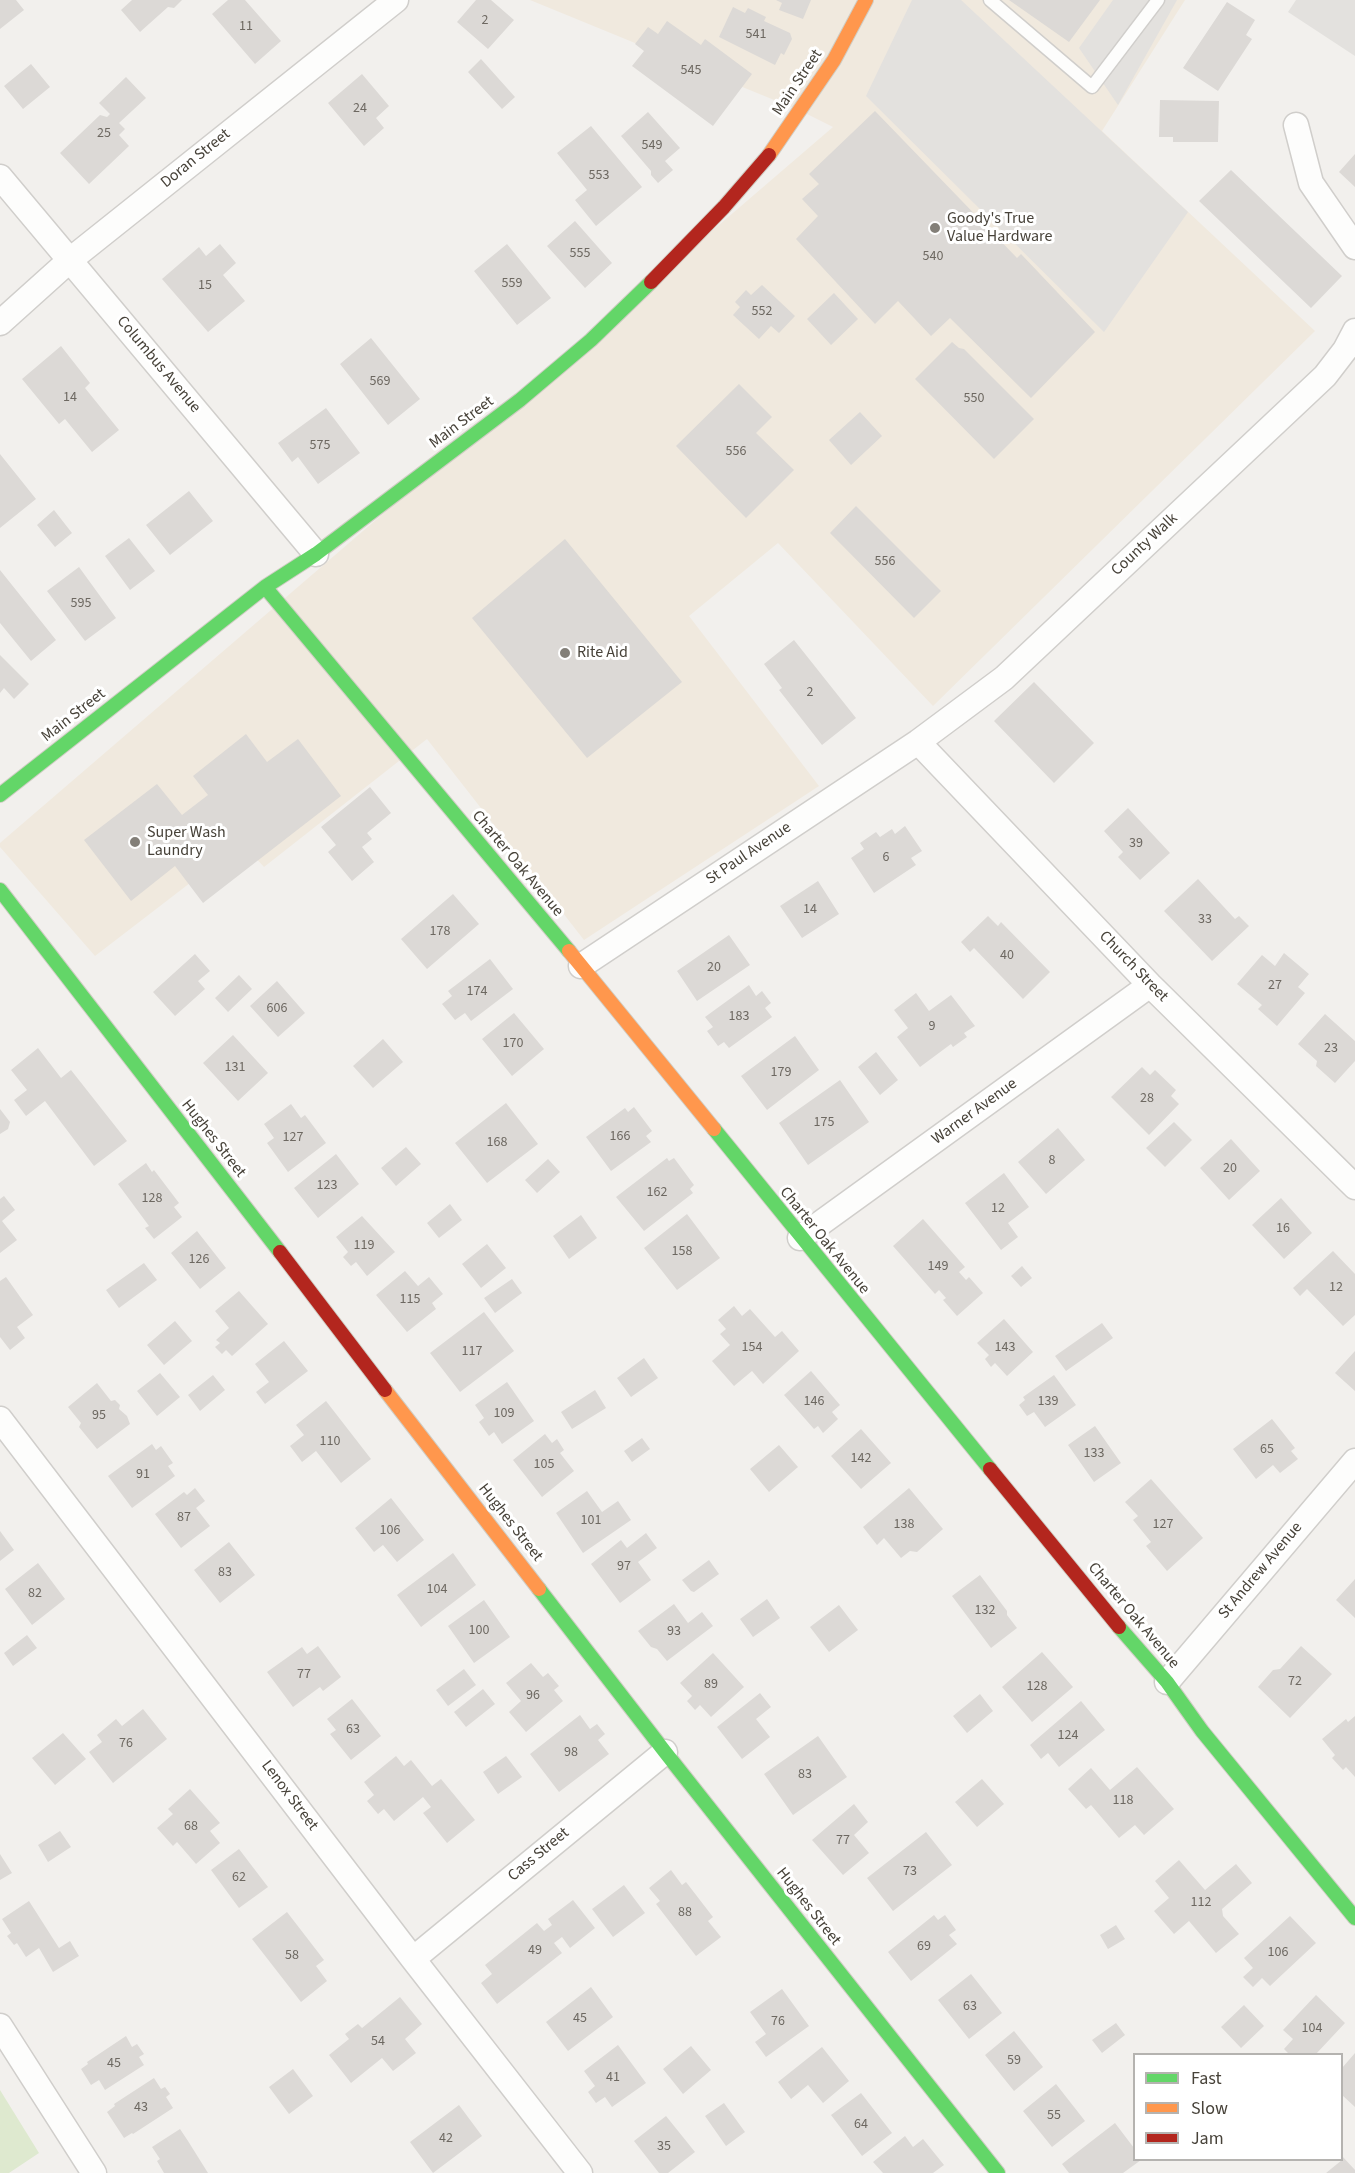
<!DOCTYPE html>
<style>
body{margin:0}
#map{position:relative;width:1355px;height:2173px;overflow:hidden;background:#f2f0ed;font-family:"Source Sans 3",sans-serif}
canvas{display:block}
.legend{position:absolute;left:1133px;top:2053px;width:210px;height:108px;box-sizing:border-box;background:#fff;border:2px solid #b5b3b0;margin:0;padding:8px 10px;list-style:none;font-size:18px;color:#474239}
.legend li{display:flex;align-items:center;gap:12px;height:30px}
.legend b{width:30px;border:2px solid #b5b3b0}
</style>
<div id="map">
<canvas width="1355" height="2173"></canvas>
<ul class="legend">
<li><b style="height:8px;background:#63d668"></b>Fast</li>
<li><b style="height:8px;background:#ff974d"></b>Slow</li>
<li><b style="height:8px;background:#b3261e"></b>Jam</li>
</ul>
</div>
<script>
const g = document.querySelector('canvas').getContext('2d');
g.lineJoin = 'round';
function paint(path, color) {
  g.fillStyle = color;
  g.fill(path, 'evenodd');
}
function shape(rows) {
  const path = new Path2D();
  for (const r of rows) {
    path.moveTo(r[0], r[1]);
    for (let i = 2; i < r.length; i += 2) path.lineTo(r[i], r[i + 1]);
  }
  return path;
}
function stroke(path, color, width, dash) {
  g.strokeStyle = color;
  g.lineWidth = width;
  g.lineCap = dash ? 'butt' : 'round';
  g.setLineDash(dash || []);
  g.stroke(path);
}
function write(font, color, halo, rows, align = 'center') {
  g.font = font + ' "Source Sans 3",sans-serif';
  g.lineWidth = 6;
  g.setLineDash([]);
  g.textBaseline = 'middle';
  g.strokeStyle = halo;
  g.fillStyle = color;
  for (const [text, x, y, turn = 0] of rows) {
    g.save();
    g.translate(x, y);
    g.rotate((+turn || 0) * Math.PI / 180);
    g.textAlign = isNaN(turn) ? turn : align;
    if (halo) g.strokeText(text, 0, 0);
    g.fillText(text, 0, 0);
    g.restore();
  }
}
paint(shape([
 [530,0,1185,0,1102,131,1315,331,933,706,778,543,689,616,819,786,584,940,427,739,264,867,242,843,95,956,0,847,0,843,833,127,801,111]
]), '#f0e9de');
paint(shape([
 [0,2090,39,2153,9,2173,0,2173]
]), '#dee9cf');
paint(shape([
 [912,0,961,0,1188,212,1104,332,866,96],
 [1113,0,1177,0,1118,105,1079,48],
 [1296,0,1355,0,1355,56,1288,12]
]), '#e3e1de');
paint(shape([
 [0,0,16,0,24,10,0,29],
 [132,0,182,0,174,8,168,7,140,32,121,10],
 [228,0,245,0,281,41,255,64,212,14],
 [476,0,491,0,514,20,488,49,457,22],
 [776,0,811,0,803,19,779,10,782,3],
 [1009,0,1100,0,1069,42],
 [1227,2,1255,20,1246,35,1252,39,1218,91,1183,68],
 [733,7,745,13,748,8,766,17,764,21,790,33,792,39,784,55,781,53,775,65,719,37],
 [667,21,701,45,705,39,752,74,713,126,632,66,644,51,635,44,648,27,658,34],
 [481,59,515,97,502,109,468,72],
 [31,64,50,87,23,109,4,86],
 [362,74,389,106,376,118,384,128,364,146,328,103],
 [126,77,146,98,119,123,125,129,119,135,129,146,89,184,60,153,100,115,107,117,110,114,99,103],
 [1160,100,1219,101,1218,142,1173,142,1173,137,1159,137],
 [875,111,1017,258,1021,254,1095,332,1031,398,950,318,931,336,898,301,875,324,796,239,818,216,802,199,819,184,809,174],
 [648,112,680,148,665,161,673,170,658,183,651,175,651,171,621,136],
 [591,126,642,187,596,226,575,200,587,190,557,153],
 [1355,154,1355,187,1339,172],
 [1231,170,1342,276,1311,308,1199,201],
 [575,221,612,263,585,288,547,246],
 [220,244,236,263,223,275,245,301,208,332,162,279,199,247,206,256],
 [507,244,551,298,517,325,474,271],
 [762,285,795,316,779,333,771,326,759,339,733,315,740,307,735,302,746,290,751,295],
 [834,293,858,319,831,345,807,319],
 [371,338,420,399,388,425,340,364],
 [952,342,959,348,964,349,1034,419,994,459,915,379],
 [61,346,90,383,85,388,119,430,92,452,65,419,59,424,22,379],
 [739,384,772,417,756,433,794,470,746,518,676,446],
 [326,408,360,453,318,484,298,457,292,462,278,443],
 [860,412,882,436,851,465,829,440],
 [0,454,36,499,0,528],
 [189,491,213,521,170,555,146,525],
 [856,506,941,591,914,618,830,533],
 [54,510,72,533,55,547,37,525],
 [129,538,155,571,130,590,105,556],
 [565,539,682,682,587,758,472,618],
 [79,567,116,618,85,641,47,591],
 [0,570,56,640,31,661,0,623],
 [794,640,856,718,822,745,779,690,782,688,764,664],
 [0,655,29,684,14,699,4,688,0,693],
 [1034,682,1094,743,1054,783,994,721],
 [246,734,267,762,298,739,341,796,203,903,175,866,131,901,84,840,157,784,182,815,208,795,193,776],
 [370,787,391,813,367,833,372,839,362,847,374,862,352,881,328,852,336,845,321,827],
 [1128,808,1170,853,1140,880,1118,857,1123,852,1104,831],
 [905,826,922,851,911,858,916,865,874,893,851,858,864,849,860,843,876,832,880,837,892,829,895,834],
 [1198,879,1235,919,1239,916,1249,926,1212,961,1164,911],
 [818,881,839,914,802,938,780,906],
 [453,894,479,924,427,969,401,939],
 [988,916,998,926,1001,922,1050,972,1023,999,974,948,970,952,961,942],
 [729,935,750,965,697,1001,677,971],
 [1284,953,1309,974,1298,987,1305,993,1277,1026,1258,1009,1262,1005,1237,984,1262,955,1275,966],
 [195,954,210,971,198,981,205,989,175,1016,153,992],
 [490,959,513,989,471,1021,465,1013,455,1020,442,1004,452,996,448,991],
 [239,975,252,989,228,1012,215,998],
 [277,981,305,1013,278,1037,250,1006],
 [749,985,756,996,762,991,771,1003,765,1008,772,1017,729,1048,724,1042,718,1046,707,1031,713,1027,705,1017],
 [916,993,929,1011,951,995,975,1026,964,1033,967,1037,953,1047,951,1044,920,1067,897,1037,908,1028,894,1010],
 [514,1013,544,1049,512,1076,482,1039],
 [1325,1014,1355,1041,1355,1061,1335,1083,1316,1066,1317,1061,1298,1044],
 [233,1035,268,1073,238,1101,203,1063],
 [795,1036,819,1070,767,1110,741,1076],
 [383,1039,403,1062,373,1088,353,1066],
 [38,1048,61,1078,71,1070,127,1141,94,1166,45,1101,26,1116,14,1100,27,1090,11,1070],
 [876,1052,898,1080,880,1095,858,1067],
 [1142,1067,1150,1075,1155,1070,1176,1090,1171,1096,1179,1104,1149,1135,1111,1097],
 [840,1080,869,1122,808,1165,779,1123],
 [506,1103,538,1144,487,1183,455,1143],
 [291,1104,301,1118,305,1115,326,1143,288,1172,267,1143,274,1138,264,1124],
 [634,1107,652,1131,646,1136,651,1142,611,1171,586,1137,625,1108,628,1112],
 [0,1109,10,1122,8,1129,0,1134],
 [1174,1122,1192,1140,1165,1167,1146,1148],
 [1058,1128,1085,1160,1046,1194,1018,1162],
 [1231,1139,1260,1171,1229,1200,1200,1168],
 [406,1147,421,1164,396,1186,381,1168],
 [336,1154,359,1184,318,1218,294,1188],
 [667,1158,669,1161,674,1158,694,1185,690,1189,693,1193,644,1231,616,1197],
 [548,1159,560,1172,537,1193,525,1180],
 [146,1163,152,1172,154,1170,179,1203,174,1207,182,1217,154,1239,145,1228,149,1226,118,1184],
 [1004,1173,1029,1207,1008,1223,1018,1237,1001,1250,965,1203],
 [4,1196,15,1210,2,1221,17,1240,0,1253,0,1199],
 [1281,1198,1312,1233,1284,1259,1252,1225],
 [450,1204,462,1220,439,1238,427,1223],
 [687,1214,720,1258,677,1290,644,1248],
 [581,1215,597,1238,569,1259,553,1236],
 [362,1216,395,1252,367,1276,356,1262,351,1266,343,1257,348,1252,336,1237],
 [923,1219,965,1267,959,1272,966,1280,969,1277,983,1293,957,1316,943,1300,946,1298,939,1290,935,1294,893,1246],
 [197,1231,226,1268,200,1289,171,1253],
 [487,1244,506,1268,481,1288,462,1264],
 [1333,1251,1355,1274,1355,1315,1343,1326,1307,1289,1300,1296,1293,1288],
 [144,1263,157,1280,119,1308,106,1290],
 [1022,1266,1032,1278,1021,1287,1011,1276],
 [405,1271,418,1286,429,1277,443,1294,432,1303,436,1309,407,1332,376,1295],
 [6,1277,33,1315,17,1327,25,1338,10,1350,0,1337,0,1281],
 [512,1279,522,1293,495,1313,484,1298],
 [239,1291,268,1324,232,1356,226,1350,222,1354,215,1347,220,1343,216,1340,229,1328,215,1311],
 [734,1306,742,1316,750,1309,775,1337,782,1331,799,1351,763,1384,752,1371,734,1386,712,1361,730,1345,720,1334,726,1329,718,1320],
 [484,1312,514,1351,460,1392,430,1353],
 [1004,1319,1033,1352,1007,1376,995,1363,991,1367,985,1359,989,1355,977,1343],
 [175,1321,192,1341,164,1365,147,1345],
 [1102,1323,1113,1338,1066,1371,1055,1356],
 [284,1341,308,1371,265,1404,256,1392,269,1382,255,1364],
 [1355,1351,1355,1391,1335,1373],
 [644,1358,658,1378,631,1397,617,1378],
 [811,1371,840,1405,832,1412,838,1419,823,1433,818,1426,814,1429,784,1395],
 [160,1373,180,1397,157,1416,137,1391],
 [213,1375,225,1390,200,1411,188,1395],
 [1054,1375,1076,1405,1045,1427,1034,1412,1027,1416,1019,1405,1025,1400,1023,1397],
 [507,1382,534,1421,502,1444,494,1432,489,1436,479,1422,484,1418,475,1405],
 [97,1383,111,1401,115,1400,120,1405,119,1409,127,1416,130,1424,97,1449,79,1427,81,1423,68,1407],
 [595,1390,606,1408,572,1429,561,1412],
 [326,1401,371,1459,341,1483,316,1451,302,1462,290,1446,304,1435,296,1425],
 [1272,1419,1295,1448,1291,1451,1298,1459,1280,1473,1273,1465,1256,1479,1233,1449],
 [1095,1426,1121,1463,1094,1482,1068,1445],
 [861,1429,891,1463,861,1489,831,1456],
 [545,1434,552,1443,557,1439,564,1450,560,1453,574,1471,542,1497,513,1460],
 [642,1438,650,1449,632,1462,624,1451],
 [152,1444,156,1450,161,1446,173,1463,168,1466,175,1476,132,1508,108,1476],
 [779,1445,798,1467,769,1492,750,1469],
 [1151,1479,1203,1538,1167,1571,1146,1546,1151,1542,1133,1520,1138,1516,1125,1502],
 [195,1488,205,1501,196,1508,210,1526,181,1548,155,1514,184,1492,187,1495],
 [909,1488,943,1529,917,1552,910,1551,901,1558,884,1538,877,1545,863,1527],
 [587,1491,602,1512,618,1501,631,1520,583,1553,556,1513],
 [391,1498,424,1540,397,1562,383,1545,374,1552,355,1528],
 [0,1531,14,1550,0,1561],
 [646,1533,657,1548,638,1562,651,1580,620,1603,591,1564,621,1540,627,1548],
 [229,1542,255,1575,220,1603,194,1570],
 [453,1553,476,1585,421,1627,397,1595],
 [709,1560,719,1574,694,1592,691,1591,682,1580],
 [38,1563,65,1599,32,1625,5,1589],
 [980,1575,1007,1611,1007,1615,1017,1628,991,1648,952,1596],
 [1355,1579,1355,1618,1336,1600],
 [767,1599,780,1618,753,1637,740,1619],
 [484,1600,510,1637,474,1663,448,1626],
 [674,1604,688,1623,702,1612,713,1626,667,1661,657,1649,651,1647,638,1631],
 [839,1605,858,1630,829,1652,810,1627],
 [27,1635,37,1648,13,1666,4,1653],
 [318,1646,341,1677,323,1691,320,1687,293,1707,267,1672,302,1647,307,1654],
 [1301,1646,1332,1674,1290,1718,1258,1687,1273,1670,1280,1669],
 [1042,1652,1073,1687,1032,1722,1002,1687],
 [713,1653,744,1687,711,1717,700,1705,695,1710,687,1701,692,1696,680,1683],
 [531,1663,543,1677,548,1673,559,1686,554,1690,563,1701,526,1732,509,1712,521,1701,506,1683],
 [464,1669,476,1685,448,1706,436,1690],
 [483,1689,495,1704,466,1727,454,1712],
 [760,1693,771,1707,756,1719,770,1737,742,1759,717,1727],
 [980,1694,993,1711,967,1733,953,1716],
 [352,1699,381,1736,351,1760,330,1734,336,1730,327,1719],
 [1081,1701,1105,1730,1059,1767,1048,1753,1041,1759,1030,1745],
 [143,1709,167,1739,113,1783,89,1752,102,1742,97,1735,116,1719,122,1726],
 [580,1715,590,1729,597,1724,605,1734,598,1740,609,1754,559,1792,530,1754],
 [1355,1716,1355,1777,1346,1767,1343,1770,1332,1758,1335,1755,1322,1739,1346,1719,1348,1722],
 [63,1733,86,1759,55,1785,32,1758],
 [818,1736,847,1777,793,1815,764,1774],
 [396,1756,404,1766,411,1760,432,1786,441,1779,475,1820,447,1843,423,1813,431,1807,423,1797,394,1821,384,1809,378,1814,367,1801,374,1795,364,1782],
 [506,1756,522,1777,498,1794,483,1772],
 [1137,1767,1174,1809,1144,1835,1135,1825,1119,1838,1091,1805,1086,1809,1068,1789,1091,1768,1110,1790],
 [982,1779,1004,1804,977,1827,955,1802],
 [190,1789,220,1823,210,1831,220,1843,196,1864,177,1842,173,1846,157,1828,173,1814,168,1809],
 [854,1804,868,1822,854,1835,869,1853,843,1875,812,1840],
 [60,1831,71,1847,48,1862,38,1845],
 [926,1832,952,1865,893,1911,867,1878],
 [239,1849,268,1887,239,1908,211,1870],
 [0,1854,12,1873,0,1880],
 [1179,1860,1205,1890,1236,1864,1252,1883,1222,1909,1223,1916,1239,1934,1216,1953,1189,1921,1174,1934,1154,1911,1169,1898,1155,1881],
 [671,1870,682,1885,686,1882,713,1917,708,1921,721,1937,696,1956,656,1904,660,1901,649,1888],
 [624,1885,645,1913,613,1937,592,1909],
 [573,1900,595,1928,570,1948,562,1937,554,1943,562,1953,497,2004,481,1983,492,1974,485,1965,537,1923,544,1931,552,1925,548,1919],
 [29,1901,59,1948,70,1941,79,1956,53,1972,39,1948,26,1957,17,1943,14,1945,7,1936,11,1933,2,1919],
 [287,1912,324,1960,316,1966,327,1981,301,2002,252,1939],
 [934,1915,938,1920,945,1915,956,1930,949,1935,957,1944,911,1981,888,1952],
 [1290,1916,1316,1943,1270,1986,1262,1978,1253,1987,1243,1977,1253,1968,1244,1958],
 [1116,1925,1125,1939,1108,1949,1100,1935],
 [971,1974,1002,2013,969,2039,938,2000],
 [591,1987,613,2017,568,2051,546,2022],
 [782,1989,809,2026,766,2057,755,2042,766,2034,750,2012],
 [1316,1995,1345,2023,1316,2054,1308,2053,1306,2054,1289,2054,1284,2049,1293,2039,1283,2030],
 [400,1997,422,2024,405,2039,416,2053,393,2071,382,2058,351,2083,329,2055,349,2039,345,2034,358,2024,362,2028],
 [1244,2005,1264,2026,1241,2048,1221,2027],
 [1116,2023,1125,2035,1102,2053,1092,2040],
 [1014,2031,1043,2067,1014,2091,985,2055],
 [126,2036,132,2047,137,2044,144,2054,139,2057,144,2065,105,2090,99,2080,91,2085,81,2069,88,2064,87,2062],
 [618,2045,646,2083,612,2107,605,2097,596,2103,588,2092,595,2086,584,2071],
 [691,2046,711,2070,683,2094,663,2069],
 [822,2047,849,2081,823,2103,808,2085,791,2099,778,2082],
 [1355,2053,1355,2107,1342,2095,1342,2068],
 [293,2069,313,2096,289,2114,269,2087],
 [154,2078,161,2089,165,2087,170,2094,166,2097,173,2108,133,2134,132,2133,124,2138,107,2112,115,2106,114,2104],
 [1056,2084,1085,2121,1052,2147,1023,2111],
 [861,2093,892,2133,862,2156,831,2115],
 [724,2103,745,2132,726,2146,705,2116],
 [459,2105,482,2136,433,2173,410,2142],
 [666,2116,695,2152,668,2173,659,2173,634,2141],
 [1115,2123,1134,2148,1134,2160,1141,2160,1123,2173,1069,2173,1062,2164],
 [180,2129,188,2141,208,2173,164,2173,157,2161,160,2159,152,2147],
 [905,2136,913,2147,923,2139,944,2165,933,2173,883,2173,873,2162],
 [1342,2156,1355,2170,1355,2173,1326,2173,1342,2160]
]), '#dcd9d6');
const lane = shape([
 [990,0,1092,87,1158,0]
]);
const street = shape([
 [1296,125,1311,183,1355,247],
 [0,177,316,554],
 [0,323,70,260,396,0],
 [918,742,1150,985,1355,1187],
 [581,966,918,742,1004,678,1325,376,1345,350,1355,331],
 [800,1238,1150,985],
 [0,1419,413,1959,580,2173],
 [1167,1682,1355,1461],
 [413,1959,665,1752],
 [0,2026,94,2173]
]);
const fast = shape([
 [265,587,569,951],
 [0,795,265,587,316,554,520,400,591,340,651,282],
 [0,890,280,1252],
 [714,1129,990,1469],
 [539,1589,665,1752,998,2173],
 [1119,1627,1167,1682,1202,1731,1355,1918]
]);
const slow = shape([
 [769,155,834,60,866,0],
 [569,951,714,1129],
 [385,1390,539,1589]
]);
const jam = shape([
 [651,282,724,207,769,155],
 [280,1252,385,1390],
 [990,1469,1119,1627]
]);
stroke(lane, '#d0cecb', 15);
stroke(street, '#d0cecb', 27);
stroke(fast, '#d0cdc4', 16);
stroke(slow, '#d0cdc4', 16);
stroke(jam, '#d0cdc4', 16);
stroke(lane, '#fdfdfc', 12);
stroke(street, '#fdfdfc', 24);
stroke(fast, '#63d668', 14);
stroke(slow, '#ff974d', 14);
stroke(jam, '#b3261e', 14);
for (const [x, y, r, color] of [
 [935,228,6,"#837f78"],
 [565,653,6,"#837f78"],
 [135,842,6,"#837f78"]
]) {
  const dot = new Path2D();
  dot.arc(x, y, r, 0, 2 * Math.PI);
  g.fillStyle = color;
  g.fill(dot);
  stroke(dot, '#fff', 2);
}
write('14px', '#6d6861', null, [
 ["2",485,21],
 ["11",246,27],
 ["541",756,35],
 ["545",691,71],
 ["24",360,109],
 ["25",104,134],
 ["549",652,146],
 ["553",599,176],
 ["555",580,254],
 ["540",933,257],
 ["559",512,284],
 ["15",205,286],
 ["552",762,312],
 ["569",380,382],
 ["14",70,398],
 ["550",974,399],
 ["575",320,446],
 ["556",736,452],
 ["556",885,562],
 ["595",81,604],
 ["2",810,693],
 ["39",1136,844],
 ["6",886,858],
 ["14",810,910],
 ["33",1205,920],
 ["178",440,932],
 ["40",1007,956],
 ["20",714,968],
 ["27",1275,986],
 ["174",477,992],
 ["606",277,1009],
 ["183",739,1017],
 ["9",932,1027],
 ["170",513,1044],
 ["23",1331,1049],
 ["131",235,1068],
 ["179",781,1073],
 ["28",1147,1099],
 ["175",824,1123],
 ["166",620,1137],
 ["127",293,1138],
 ["168",497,1143],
 ["8",1052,1161],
 ["20",1230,1169],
 ["123",327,1186],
 ["162",657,1193],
 ["128",152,1199],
 ["12",998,1209],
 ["16",1283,1229],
 ["119",364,1246],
 ["158",682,1252],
 ["126",199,1260],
 ["149",938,1267],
 ["12",1336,1288],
 ["115",410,1300],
 ["154",752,1348],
 ["143",1005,1348],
 ["117",472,1352],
 ["146",814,1402],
 ["139",1048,1402],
 ["109",504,1414],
 ["95",99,1416],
 ["110",330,1442],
 ["65",1267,1450],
 ["133",1094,1454],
 ["142",861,1459],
 ["105",544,1465],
 ["91",143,1475],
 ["87",184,1518],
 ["101",591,1521],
 ["138",904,1525],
 ["127",1163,1525],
 ["106",390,1531],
 ["97",624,1567],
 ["83",225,1573],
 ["104",437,1590],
 ["82",35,1594],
 ["132",985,1611],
 ["100",479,1631],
 ["93",674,1632],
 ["77",304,1675],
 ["72",1295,1682],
 ["89",711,1685],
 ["128",1037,1687],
 ["96",533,1696],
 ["63",353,1730],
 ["124",1068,1736],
 ["76",126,1744],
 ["98",571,1753],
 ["83",805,1775],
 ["118",1123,1801],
 ["68",191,1827],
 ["77",843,1841],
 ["73",910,1872],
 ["62",239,1878],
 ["112",1201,1903],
 ["88",685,1913],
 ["69",924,1947],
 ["49",535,1951],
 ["106",1278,1953],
 ["58",292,1956],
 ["63",970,2007],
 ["45",580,2019],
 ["76",778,2022],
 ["104",1312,2029],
 ["54",378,2042],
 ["59",1014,2061],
 ["45",114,2064],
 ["41",613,2078],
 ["43",141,2108],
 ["55",1054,2116],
 ["64",861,2125],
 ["42",446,2139],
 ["35",664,2147]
]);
write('16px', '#474239', '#fff', [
 ["Main Street",798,83,-56],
 ["Doran Street",196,159,-39],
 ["Columbus Avenue",158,365,50],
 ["Main Street",462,423,-37],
 ["County Walk",1145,545,-43],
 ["Main Street",74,716,-38],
 ["St Paul Avenue",749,854,-34],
 ["Charter Oak Avenue",517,864,50],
 ["Church Street",1133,967,46],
 ["Warner Avenue",975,1112,-36],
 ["Hughes Street",213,1139,52],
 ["Charter Oak Avenue",824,1241,51],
 ["Hughes Street",510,1523,52],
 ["St Andrew Avenue",1261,1571,-50],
 ["Charter Oak Avenue",1133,1616,50],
 ["Lenox Street",289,1796,53],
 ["Cass Street",539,1855,-40],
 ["Hughes Street",808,1907,52]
]);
write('16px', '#474239', '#fff', [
 ["Goody's True",947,219],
 ["Value Hardware",947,237],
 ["Rite Aid",577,653],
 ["Super Wash",147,833],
 ["Laundry",147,851]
], 'left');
</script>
